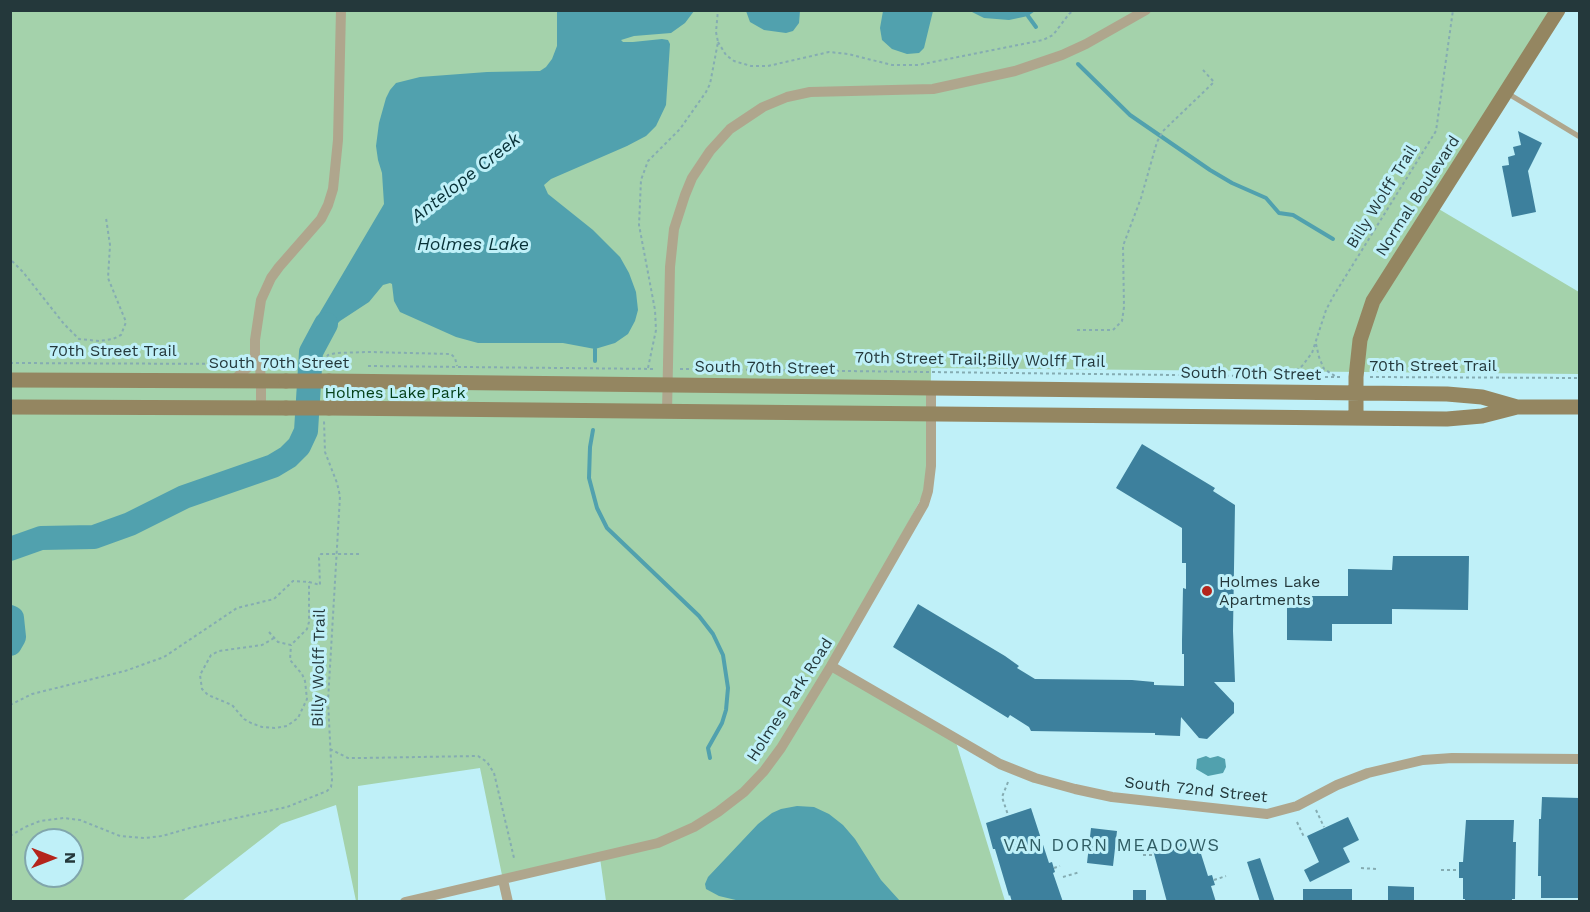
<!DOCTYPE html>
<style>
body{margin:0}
#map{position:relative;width:1590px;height:912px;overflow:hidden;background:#bff0f8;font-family:"Work Sans",sans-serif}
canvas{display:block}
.frame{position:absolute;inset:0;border:12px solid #24383b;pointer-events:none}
.north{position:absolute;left:24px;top:828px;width:60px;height:60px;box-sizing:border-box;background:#bff0f8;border:2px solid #81a6ac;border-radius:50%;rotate:90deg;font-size:16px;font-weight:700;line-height:24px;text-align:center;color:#24383b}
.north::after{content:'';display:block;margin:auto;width:21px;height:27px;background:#b4251c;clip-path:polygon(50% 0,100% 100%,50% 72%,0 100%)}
</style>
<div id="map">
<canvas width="1590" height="912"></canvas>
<div class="frame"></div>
<div class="north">N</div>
</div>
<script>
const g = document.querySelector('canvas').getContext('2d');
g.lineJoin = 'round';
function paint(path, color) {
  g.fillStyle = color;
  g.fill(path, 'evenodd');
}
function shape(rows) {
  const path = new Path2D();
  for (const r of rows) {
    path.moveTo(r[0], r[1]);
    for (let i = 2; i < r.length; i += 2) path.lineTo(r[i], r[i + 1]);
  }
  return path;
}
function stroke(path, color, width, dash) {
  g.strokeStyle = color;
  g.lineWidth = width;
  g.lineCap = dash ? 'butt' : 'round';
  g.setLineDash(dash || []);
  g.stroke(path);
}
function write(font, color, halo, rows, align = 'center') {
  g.font = font + ' "Work Sans",sans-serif';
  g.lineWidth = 6;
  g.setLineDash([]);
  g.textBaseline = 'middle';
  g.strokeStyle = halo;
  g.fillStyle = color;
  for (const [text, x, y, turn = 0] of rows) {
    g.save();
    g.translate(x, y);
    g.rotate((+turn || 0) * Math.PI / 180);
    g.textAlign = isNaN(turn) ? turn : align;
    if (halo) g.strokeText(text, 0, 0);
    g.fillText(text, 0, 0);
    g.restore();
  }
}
paint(shape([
 [10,11,1558,11,1432,205,1579,292,1579,374,931,368,930,482,831,666,955,739,1005,901,606,901,600,858,503,880,480,768,358,786,358,901,356,901,336,805,281,824,182,901,11,901],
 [36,840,72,840,72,876,36,876]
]), '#a4d2ab');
paint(shape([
 [557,11,694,11,685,23,671,33,634,36,621,40,623,42,633,42,662,39,668,40,670,44,666,105,656,126,646,136,627,146,551,179,544,185,548,194,593,230,620,257,629,273,636,292,638,310,635,321,628,334,615,343,595,349,563,343,478,343,456,337,400,312,394,301,392,284,390,283,383,285,369,302,340,321,331,330,319,348,311,352,308,347,309,331,384,204,382,173,378,160,376,146,379,123,386,98,390,90,396,83,420,77,487,72,540,71,546,67,552,59,557,46],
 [746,11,800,11,799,23,793,31,786,33,764,30,750,22],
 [883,11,933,11,924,48,919,53,907,54,892,49,882,40,880,28],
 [970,11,1035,11,1028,16,1009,20,984,18],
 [1206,756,1210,758,1218,756,1225,759,1226,767,1223,773,1208,776,1196,769,1197,759],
 [797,806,814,807,829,814,843,825,855,839,881,880,900,901,740,901,719,896,706,889,705,884,708,877,758,824,772,813,781,809]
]), '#51a1ae');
stroke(shape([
 [1028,16,1036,27],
 [1078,64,1130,115,1210,170,1232,183,1266,198,1279,213,1293,215,1333,239],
 [595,361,595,349],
 [593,430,590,447,589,478,597,508,607,528,699,616,713,634,723,655,728,688,726,710,722,723,708,748,710,758]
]), '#51a1ae', 4);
stroke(shape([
 [10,549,41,538,94,537,130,524,184,497,273,466,288,457,299,446,306,431,311,352,326,324],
 [10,617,12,618,14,637,10,644]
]), '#51a1ae', 24);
paint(shape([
 [1518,131,1542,143,1528,171,1536,212,1512,217,1502,166,1509,165,1508,157,1515,155,1513,147,1521,145],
 [1142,444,1215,488,1213,491,1235,505,1233,631,1235,682,1214,682,1234,703,1234,713,1207,739,1199,738,1181,717,1180,736,1155,735,1155,733,1031,731,1029,727,1010,715,1008,718,893,647,918,604,1005,656,1019,666,1017,668,1035,679,1132,680,1154,682,1154,685,1184,686,1184,654,1182,654,1182,640,1183,588,1186,589,1186,563,1182,563,1182,528,1116,488],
 [1393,556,1469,556,1468,610,1392,609,1392,624,1332,624,1332,641,1287,640,1287,596,1348,596,1348,569,1392,570],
 [1542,797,1580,798,1580,898,1541,898,1541,876,1538,876,1539,819,1541,819],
 [1031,808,1049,863,1052,862,1055,872,1053,873,1063,902,1012,902,1010,895,1009,896,995,849,993,849,986,823],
 [1348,817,1359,840,1343,848,1350,862,1310,882,1304,870,1319,862,1307,836],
 [1466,820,1514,820,1513,842,1516,842,1515,899,1512,899,1512,902,1465,902,1465,899,1463,899,1463,878,1459,878,1459,862,1463,862],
 [1091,828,1117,831,1113,866,1087,863],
 [1196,838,1208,876,1212,875,1215,885,1211,886,1216,902,1167,902,1153,850],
 [1260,858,1275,902,1260,902,1247,862],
 [1388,886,1414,887,1414,902,1388,902],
 [1303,889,1352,889,1352,902,1303,902],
 [1133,890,1146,890,1146,902,1133,902]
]), '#3d809d');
stroke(shape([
 [718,42,726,55,734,61,751,66,768,66,829,52,848,54,892,65,918,65,1043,40,1053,35,1069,14,1074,10],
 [12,261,23,272,64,324,79,339,99,341,113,339,121,335,126,322,108,278,110,245,106,218],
 [1077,330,1113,330,1122,321,1124,307,1123,246,1141,198,1157,142,1163,131,1214,82,1203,70],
 [1316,344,1319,357,1324,369,1335,376],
 [10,363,233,364],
 [368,366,656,369],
 [325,368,325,360,328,355,336,353,369,352,451,354,455,358,457,366],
 [648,368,656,330,655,310,639,225,641,180,648,161,680,129,706,92,710,84,718,42,716,32,718,10],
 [680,369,1259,376],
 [1286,377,1302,366,1312,353,1326,310,1334,295,1436,131,1453,10],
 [1295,377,1343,377],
 [1370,377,1580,378],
 [269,632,278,642,291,645,307,629,309,622,309,582],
 [274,638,262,645,219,651,211,655,200,675,202,689,208,695,232,705,244,719,251,723,262,727,275,728,287,726,298,718,307,699,305,681,302,674,290,660,291,645],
 [10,705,32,694,125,671,164,657,237,608,274,599,293,581,309,582,320,585,319,558,321,554,359,554],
 [330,749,348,758,361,758,478,756,487,762,494,773,514,858],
 [1008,782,1002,797,1008,815],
 [1316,810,1324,827],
 [1297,822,1304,837],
 [10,836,25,827,40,821,64,818,80,820,120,836,145,838,162,836,190,828,287,807,327,791,331,787,332,780,328,701,340,496,337,483,325,452,324,421],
 [1143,855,1155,855],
 [1054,868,1060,866],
 [1361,868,1376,869],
 [1441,870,1459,870],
 [1063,877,1080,872],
 [1214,880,1226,876]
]), '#85acb2', 2, [3, 3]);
stroke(shape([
 [1507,93,1580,137]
]), '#afa68d', 5);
stroke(shape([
 [233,381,248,367,255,356],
 [261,408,261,381,260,367,255,356,255,340,261,300,271,278,279,267,321,219,328,205,333,189,338,140,341,10],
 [667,412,670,267,674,229,685,195,692,178,710,151,730,129,763,107,787,97,810,92,933,89,1015,71,1062,55,1086,44,1146,10],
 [831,666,1000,764,1035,778,1075,789,1112,797,1267,814,1297,806,1337,785,1368,773,1423,760,1452,758,1580,759],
 [503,880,508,902],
 [405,902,658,843,694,827,718,812,744,792,764,771,781,748,831,666,924,504,928,491,931,466,931,388]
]), '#afa68d', 10);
stroke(shape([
 [10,380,286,381],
 [329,381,1447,394,1482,397,1517,407],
 [10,407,286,408],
 [329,408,1447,419,1482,416,1517,407,1580,407],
 [1356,418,1356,377,1360,340,1373,301,1558,10]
]), '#948661', 15);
stroke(shape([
 [286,381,329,381],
 [286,408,329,408]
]), '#948661', 15);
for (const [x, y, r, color] of [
 [1207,591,6,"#b4251c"]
]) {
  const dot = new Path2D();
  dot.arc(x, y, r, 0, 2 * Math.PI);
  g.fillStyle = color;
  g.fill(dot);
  stroke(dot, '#bff0f8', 2);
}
write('16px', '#24383b', '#bff0f8', [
 ["Normal Boulevard",1418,196,-57],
 ["Billy Wolff Trail",1382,197,-58],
 ["70th Street Trail",113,351],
 ["70th Street Trail;Billy Wolff Trail",980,360,1],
 ["South 70th Street",279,363],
 ["70th Street Trail",1433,366],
 ["South 70th Street",765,368,1],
 ["South 70th Street",1251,374,1],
 ["Billy Wolff Trail",319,668,-89],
 ["Holmes Park Road",790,700,-57],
 ["South 72nd Street",1196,790,6]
]);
write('16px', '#044019', '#bff0f8', [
 ["Holmes Lake Park",395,393]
]);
write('16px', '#24383b', '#bff0f8', [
 ["Holmes Lake",1219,582],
 ["Apartments",1219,600]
], 'left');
write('italic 18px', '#083137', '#bff0f8', [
 ["Antelope Creek",466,178,-38],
 ["Holmes Lake",473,245]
]);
g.letterSpacing = '1.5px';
write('18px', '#305d64', '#bff0f8', [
 ["VAN DORN MEADOWS",1112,846]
]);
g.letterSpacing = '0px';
</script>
